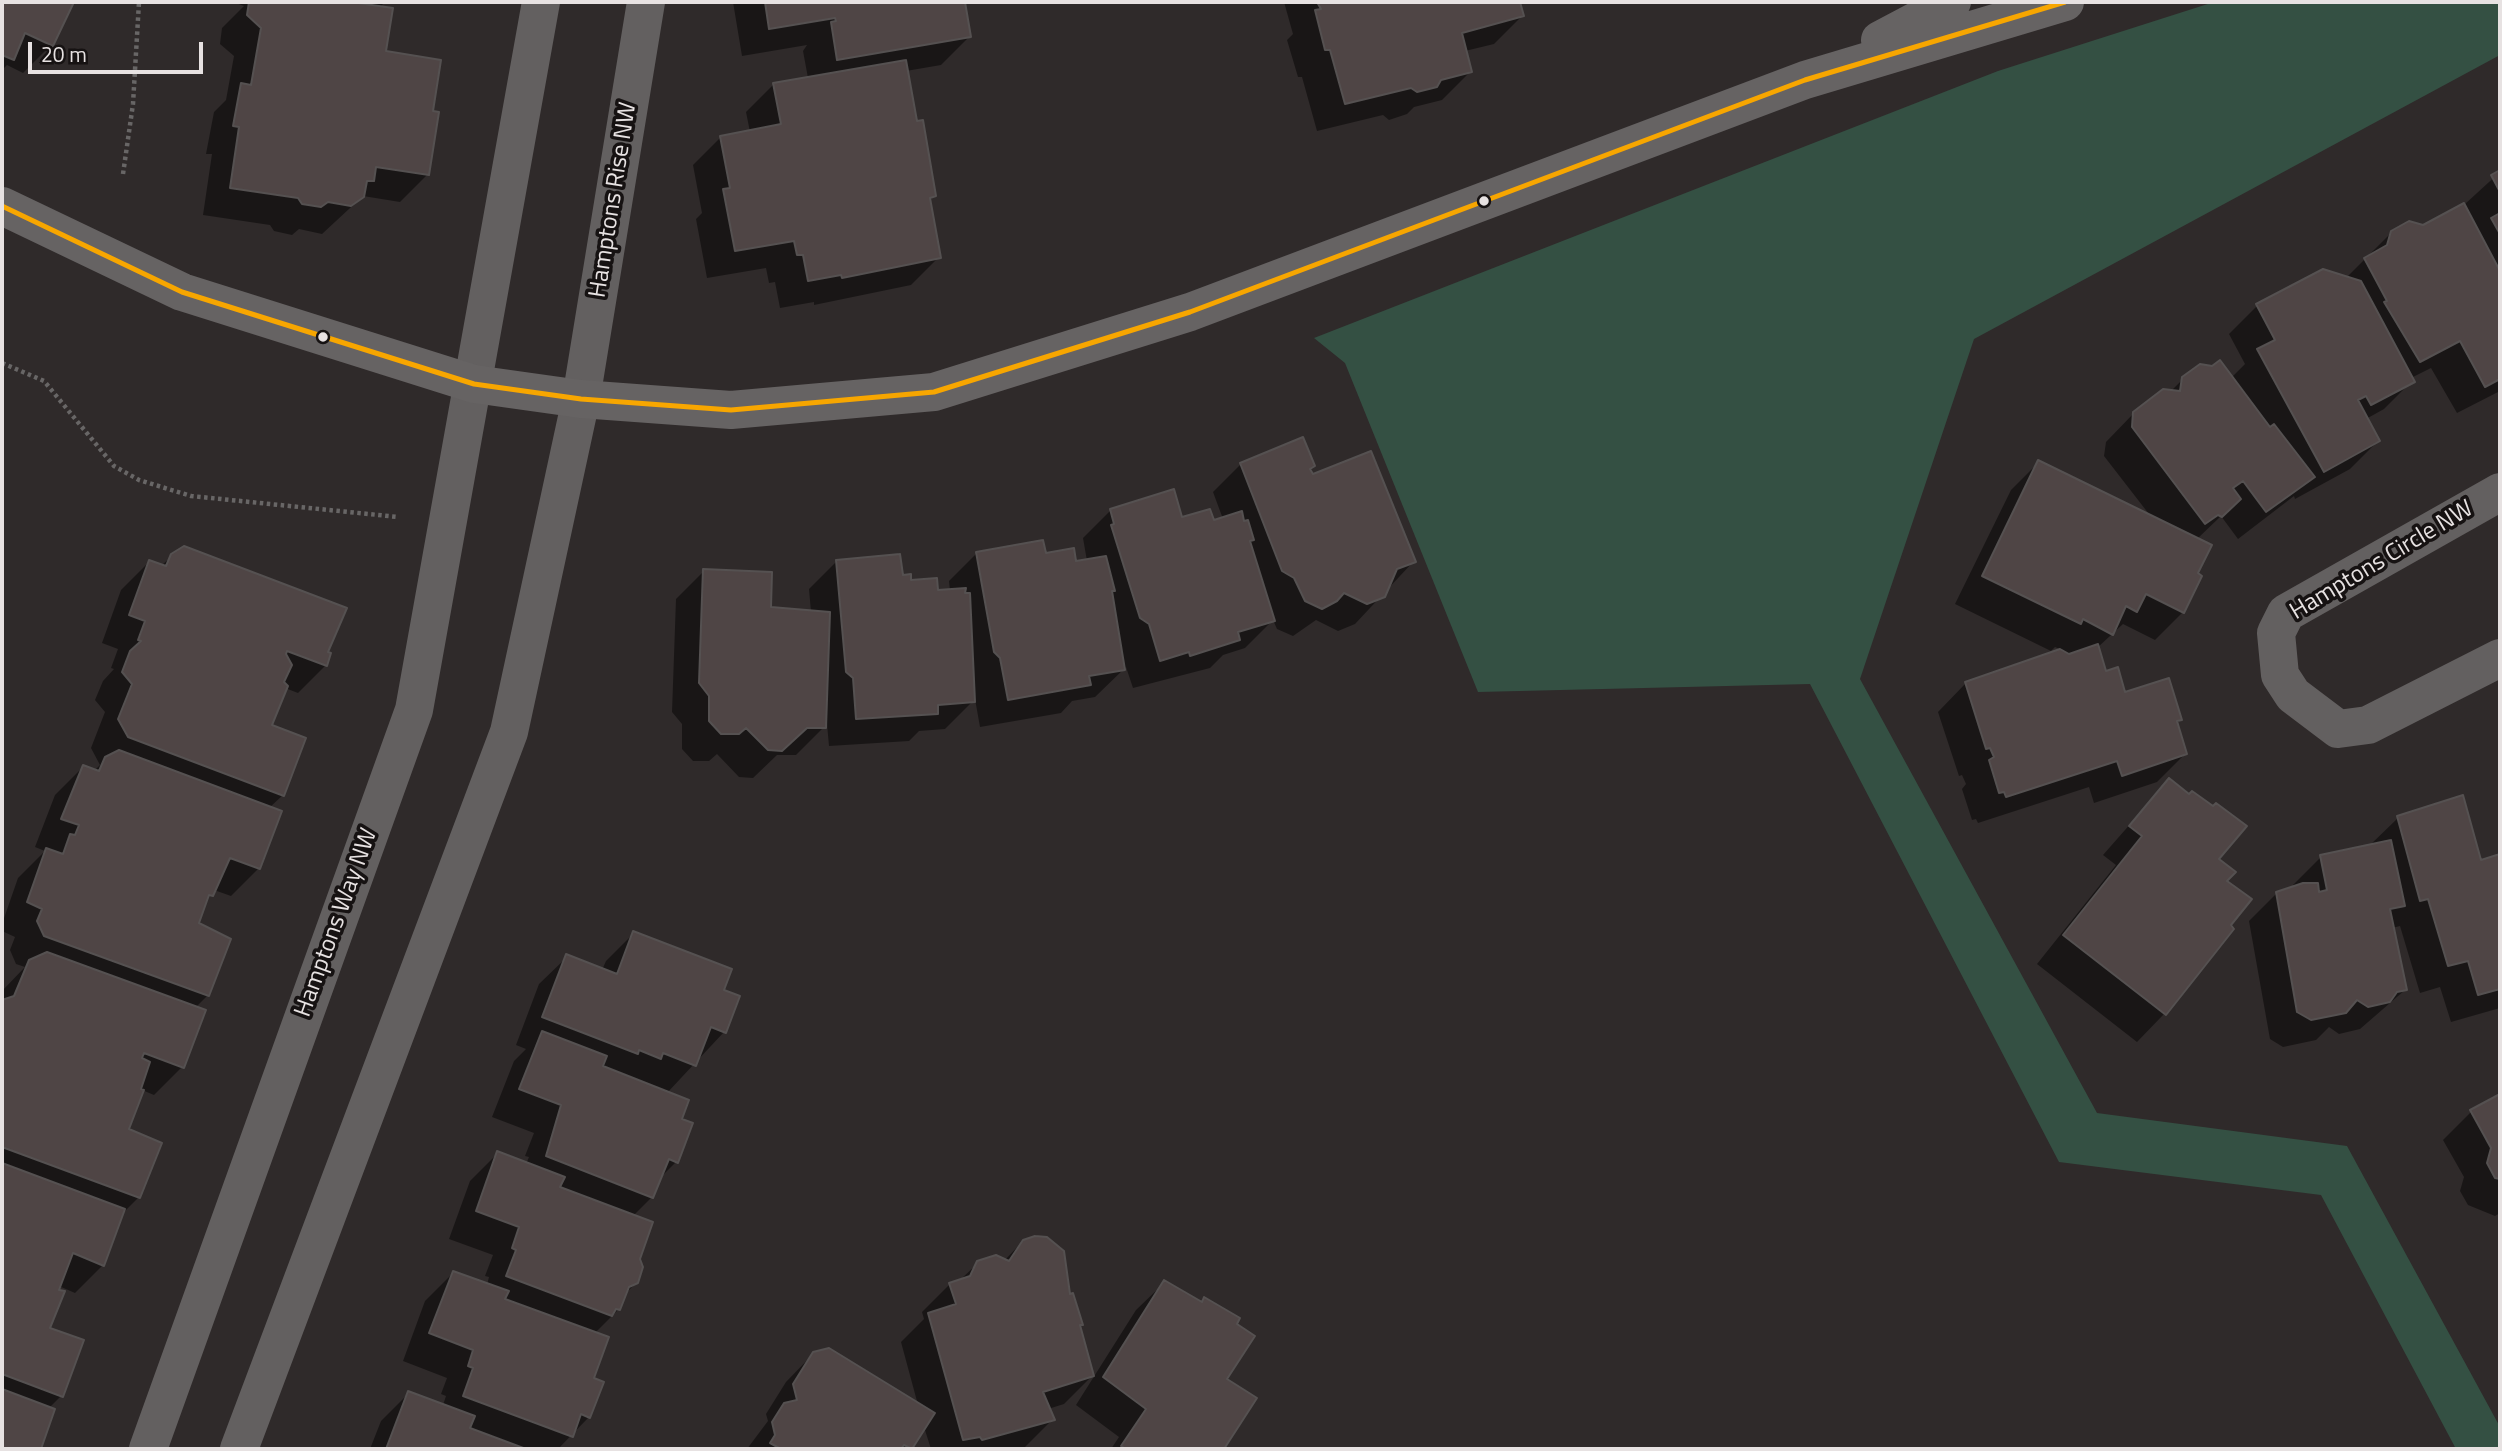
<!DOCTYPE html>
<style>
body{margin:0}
#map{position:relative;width:2502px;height:1451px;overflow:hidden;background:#2f2a2a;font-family:"Titillium Web",sans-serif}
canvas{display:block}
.frame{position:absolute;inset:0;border:4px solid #e7e2e2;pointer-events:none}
.scale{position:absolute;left:28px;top:42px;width:175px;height:32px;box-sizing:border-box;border:4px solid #e7e2e2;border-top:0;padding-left:9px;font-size:21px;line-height:24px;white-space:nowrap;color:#e7e2e2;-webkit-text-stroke:5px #161212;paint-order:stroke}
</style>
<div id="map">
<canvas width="2502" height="1451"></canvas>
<div class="frame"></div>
<div class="scale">20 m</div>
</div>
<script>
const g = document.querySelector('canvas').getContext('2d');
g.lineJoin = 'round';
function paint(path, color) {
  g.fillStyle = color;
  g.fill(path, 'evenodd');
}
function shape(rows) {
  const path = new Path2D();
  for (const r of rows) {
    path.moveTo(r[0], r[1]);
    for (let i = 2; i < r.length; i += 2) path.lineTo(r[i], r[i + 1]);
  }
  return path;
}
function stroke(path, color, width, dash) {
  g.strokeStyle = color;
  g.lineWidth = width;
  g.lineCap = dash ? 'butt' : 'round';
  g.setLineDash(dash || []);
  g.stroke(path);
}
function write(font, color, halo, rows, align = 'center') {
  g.font = font + ' "Titillium Web",sans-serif';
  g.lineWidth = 7;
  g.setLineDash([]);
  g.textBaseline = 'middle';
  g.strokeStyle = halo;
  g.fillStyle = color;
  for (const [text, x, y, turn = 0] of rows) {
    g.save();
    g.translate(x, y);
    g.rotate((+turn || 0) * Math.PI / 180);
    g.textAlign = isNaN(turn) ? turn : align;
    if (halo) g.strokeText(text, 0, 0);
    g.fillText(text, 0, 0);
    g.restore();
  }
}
paint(shape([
 [2214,2,2500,2,2500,55,1974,339,1860,679,2097,1113,2347,1146,2500,1427,2500,1449,2456,1449,2321,1195,2059,1162,1810,684,1478,692,1345,363,1314,338,1998,71]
]), '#345043');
paint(shape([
 [2,2,72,2,51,45,23,73,7,65,2,70],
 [233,2,385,2,379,8,384,53,431,112,428,174,400,202,363,196,322,234,299,229,292,235,274,231,270,225,203,215,212,154,206,154,214,112,226,100,234,56,220,44,222,28,244,6],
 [733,2,963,2,969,37,941,65,906,71,915,123,934,196,929,201,939,257,911,285,814,305,814,302,780,308,775,282,769,283,766,268,707,278,696,219,702,213,693,165,721,137,750,132,746,112,774,84,808,78,803,51,807,45,742,56],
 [1284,2,1519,2,1522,16,1494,44,1465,51,1470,72,1442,100,1414,107,1407,114,1389,120,1383,115,1317,131,1302,77,1298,77,1287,40,1293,34],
 [2500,172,2500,391,2457,413,2431,368,2411,378,2412,381,2384,409,2366,419,2378,441,2350,469,2295,499,2294,496,2238,539,2221,516,2196,540,2196,574,2183,612,2155,640,2123,624,2097,648,2105,674,2124,694,2180,720,2176,724,2185,754,2157,782,2094,803,2089,787,1978,823,1976,819,1972,820,1962,789,1966,784,1962,775,1959,776,1938,712,1965,684,2062,650,2055,647,2051,651,1955,604,2011,490,2039,462,2152,518,2104,456,2106,442,2134,413,2170,392,2183,379,2231,378,2245,364,2229,334,2257,306,2346,278,2392,232,2423,227,2465,204],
 [1241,464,1313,466,1309,471,1414,561,1355,624,1338,631,1316,620,1293,636,1277,629,1273,620,1245,648,1223,655,1210,668,1133,688,1126,667,1095,697,1072,701,1061,713,980,727,975,699,945,729,919,731,909,741,829,746,827,724,796,755,777,755,753,778,739,777,717,754,709,761,693,761,682,749,682,724,672,712,676,599,704,571,769,609,811,612,809,589,837,561,901,576,936,592,950,591,949,581,977,553,1044,555,1075,563,1087,561,1083,538,1111,510,1213,522,1223,519,1213,492],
 [172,556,326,653,326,665,298,693,285,688,270,726,283,795,269,808,259,868,231,896,214,890,205,901,197,924,208,995,195,1008,204,1011,182,1067,154,1095,142,1090,127,1130,139,1197,122,1214,103,1265,75,1293,59,1286,48,1329,61,1396,48,1409,53,1410,39,1449,2,1449,2,991,25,967,16,964,10,950,15,937,2,931,2,924,18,878,45,851,35,847,55,795,83,767,94,771,100,765,91,748,105,712,95,700,103,681,114,669,111,668,118,649,102,643,121,590,149,562,161,566],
 [2169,780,2189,796,2216,859,2225,881,2228,925,2232,929,2164,1014,2137,1042,2037,964,2116,865,2103,855],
 [2398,818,2480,862,2500,856,2500,1008,2451,1022,2440,987,2420,993,2400,926,2392,928,2405,990,2360,1029,2339,1034,2329,1027,2316,1040,2283,1047,2270,1039,2249,921,2277,893,2293,888,2293,885,2321,857,2369,846],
 [634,933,722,991,724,1032,667,1093,679,1121,676,1162,659,1179,652,1197,633,1216,638,1259,637,1282,625,1294,619,1309,594,1334,589,1417,558,1449,370,1449,381,1421,409,1393,443,1405,446,1396,441,1394,447,1378,403,1361,425,1301,453,1273,487,1285,489,1277,485,1276,493,1255,449,1239,470,1181,498,1153,526,1164,529,1157,525,1156,534,1133,492,1117,514,1061,526,1049,516,1045,539,984,567,957,602,970,606,961],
 [2500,1096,2500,1213,2495,1216,2468,1205,2460,1191,2464,1177,2443,1140,2471,1112],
 [1023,1241,1069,1296,1081,1324,1079,1327,1092,1376,1064,1404,1048,1409,1053,1419,1025,1447,931,1449,924,1427,911,1449,747,1449,768,1421,766,1414,786,1382,814,1353,918,1405,901,1342,924,1319,922,1312,950,1284,959,1281,978,1263,1004,1261],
 [1164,1283,1200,1303,1204,1299,1225,1379,1254,1398,1222,1449,1111,1449,1119,1437,1076,1405,1136,1310]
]), '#0007');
const building = shape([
 [2,2,74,2,53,46,25,33,14,60,2,55,2,2],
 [249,2,351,2,393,8,386,51,441,60,433,111,439,112,429,175,376,167,374,181,367,181,364,197,351,206,328,202,321,207,302,204,298,198,230,188,239,127,233,126,241,83,251,85,261,28,247,15,249,2],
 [765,2,965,2,971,37,837,60,831,22,836,21,835,18,769,29,765,2],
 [1317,2,1520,2,1524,16,1462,33,1472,72,1441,80,1437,87,1417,92,1411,88,1345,104,1330,50,1325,50,1315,10,1321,9,1317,2],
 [906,60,917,121,923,120,936,196,930,198,941,258,842,278,841,275,808,281,803,255,797,255,794,241,735,251,723,189,730,188,720,136,781,124,773,83,906,60],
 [2500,170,2500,192,2491,175,2500,170],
 [2464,203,2500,271,2500,379,2485,387,2460,341,2420,362,2384,302,2387,301,2364,258,2387,245,2391,231,2409,221,2423,225,2464,203],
 [2500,213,2500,234,2491,218,2500,213],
 [2323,269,2361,281,2415,382,2371,405,2366,396,2358,400,2380,441,2324,472,2257,349,2275,340,2256,304,2323,269],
 [2220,360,2270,427,2274,424,2315,477,2266,512,2243,481,2233,488,2241,499,2222,517,2218,515,2205,524,2132,427,2133,412,2163,389,2180,391,2182,377,2200,364,2212,366,2220,360],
 [1303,437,1315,466,1310,469,1313,474,1371,451,1416,562,1397,569,1385,597,1367,604,1344,593,1337,601,1322,609,1305,601,1294,578,1282,571,1240,463,1303,437],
 [2038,460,2212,545,2198,573,2202,576,2184,613,2146,594,2137,612,2126,606,2113,635,2083,619,2081,624,1982,576,2038,460],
 [1174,489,1182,517,1210,509,1214,520,1242,511,1244,521,1248,520,1254,540,1250,541,1275,621,1238,632,1240,640,1190,656,1189,652,1160,661,1149,624,1140,618,1111,525,1114,524,1110,509,1174,489],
 [1043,540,1046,553,1074,548,1076,561,1106,556,1115,591,1112,591,1125,670,1089,676,1091,685,1008,700,1000,658,994,652,976,552,1043,540],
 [184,546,347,608,328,652,331,653,327,666,287,651,286,654,292,665,284,682,288,686,272,725,306,738,284,796,128,737,118,719,132,684,122,672,130,651,141,641,138,640,145,621,129,615,149,560,166,566,171,554,184,546],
 [900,554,903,575,911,574,911,580,937,578,938,590,966,588,965,593,970,593,975,702,938,705,938,714,856,719,853,678,846,672,836,560,900,554],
 [703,569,772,572,771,607,830,612,826,728,807,728,782,751,768,750,746,728,739,734,721,734,709,721,709,696,699,683,703,569],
 [2098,644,2106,671,2118,667,2125,692,2169,678,2182,720,2177,721,2187,754,2122,776,2117,761,2006,797,2004,792,1999,793,1989,760,1994,757,1990,748,1986,749,1965,682,2060,649,2069,654,2098,644],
 [119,750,282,811,260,869,230,858,213,896,209,895,199,923,231,939,209,996,44,936,37,921,42,909,27,902,46,848,63,854,70,834,75,835,79,825,61,819,83,765,99,771,105,757,119,750],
 [2169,778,2189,794,2192,791,2213,806,2216,803,2247,826,2219,859,2236,872,2227,881,2252,899,2231,925,2234,929,2166,1015,2063,935,2142,836,2129,826,2169,778],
 [2463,795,2481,860,2500,854,2500,989,2478,995,2468,961,2448,966,2428,899,2420,901,2397,816,2463,795],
 [2391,840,2405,906,2390,909,2407,990,2397,992,2390,1002,2368,1007,2357,1000,2346,1013,2311,1020,2297,1012,2276,892,2303,883,2318,883,2319,892,2327,890,2320,855,2391,840],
 [633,931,732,969,724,990,740,996,726,1033,711,1027,696,1066,663,1053,661,1059,639,1050,638,1054,542,1017,566,954,617,974,633,931],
 [47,952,206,1010,184,1068,144,1053,142,1058,150,1062,141,1089,144,1090,129,1129,162,1143,140,1198,2,1147,2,1000,14,996,29,960,47,952],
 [542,1031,607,1056,603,1066,689,1100,682,1119,693,1123,678,1163,669,1159,653,1198,546,1156,561,1105,519,1089,542,1031],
 [2500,1094,2500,1179,2495,1178,2487,1163,2491,1148,2470,1110,2500,1094],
 [497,1151,565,1177,560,1187,653,1222,640,1259,643,1267,638,1283,629,1287,620,1310,616,1309,612,1316,506,1276,516,1250,512,1248,519,1227,476,1211,497,1151],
 [2,1163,125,1209,104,1266,73,1253,59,1290,65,1291,50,1328,84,1340,63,1397,2,1374,2,1163],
 [1035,1236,1047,1237,1064,1251,1070,1294,1073,1293,1083,1325,1080,1325,1094,1376,1043,1392,1055,1420,982,1440,980,1437,963,1440,928,1313,956,1304,949,1283,970,1276,977,1261,996,1255,1009,1261,1023,1240,1035,1236],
 [453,1271,509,1291,505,1299,609,1337,594,1378,604,1382,590,1418,581,1414,573,1437,463,1396,473,1368,468,1366,473,1350,429,1333,453,1271],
 [1164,1280,1202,1302,1204,1297,1240,1318,1237,1324,1255,1336,1227,1379,1257,1398,1224,1449,1126,1449,1121,1446,1146,1409,1103,1377,1164,1280],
 [829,1348,935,1413,912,1449,904,1445,901,1449,781,1449,770,1443,775,1435,772,1422,784,1403,797,1400,793,1384,813,1352,829,1348],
 [2,1389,55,1409,41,1449,2,1449,2,1389],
 [408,1391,475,1416,470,1428,526,1449,386,1449,408,1391]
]);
paint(building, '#4f4545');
stroke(building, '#555151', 2);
stroke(shape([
 [123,174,133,104,139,2],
 [2,363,44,381,114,466,139,480,191,496,398,517]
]), '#686666', 4.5, [3.5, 3.5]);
stroke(shape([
 [2500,492,2286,613,2276,633,2280,675,2293,695,2338,729,2368,725,2500,658],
 [148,1449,414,710,541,2],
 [239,1449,509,732,581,399,646,2]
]), '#636060', 38);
stroke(shape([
 [1880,40,1952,2],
 [2,206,182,292,474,384,581,399,731,410,934,392,1190,312,1805,80,2065,2]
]), '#666363', 38);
stroke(shape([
 [2,206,182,292,474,384,581,399,731,410,934,392,1190,312,1805,80,2065,2]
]), '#f7a600', 5);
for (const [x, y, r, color] of [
 [1484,201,6,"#e7e2e2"],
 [323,337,6,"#e7e2e2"]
]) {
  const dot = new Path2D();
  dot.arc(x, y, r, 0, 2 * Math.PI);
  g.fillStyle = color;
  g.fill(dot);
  stroke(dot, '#161212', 2.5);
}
write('24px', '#e7e2e2', '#161212', [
 ["Hamptons Rise NW",614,200,-81],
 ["Hamptons Circle NW",2382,561,-31],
 ["Hamptons Way NW",337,923,-70]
]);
</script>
